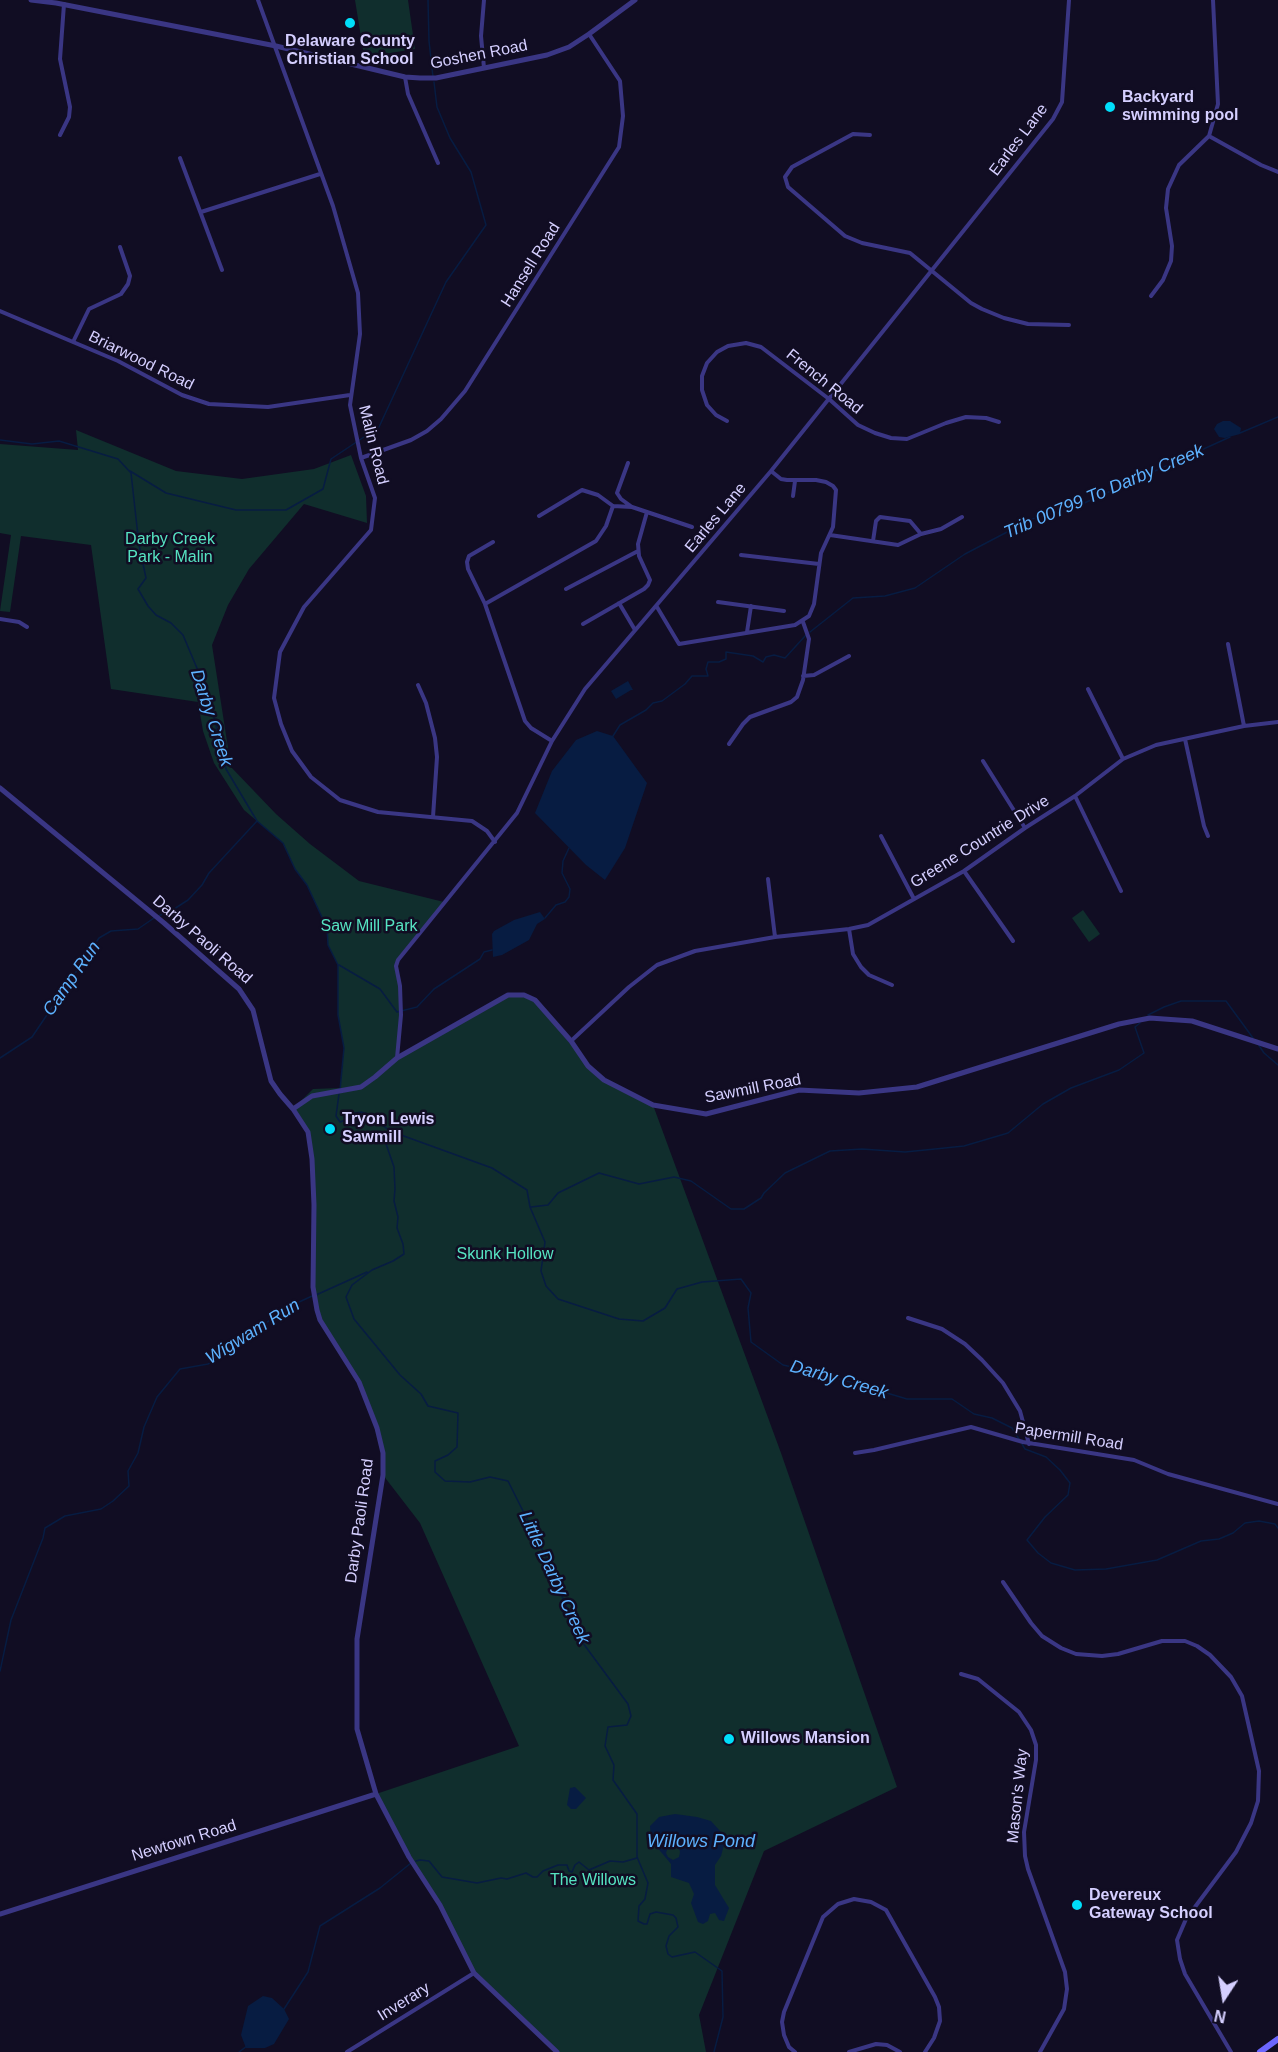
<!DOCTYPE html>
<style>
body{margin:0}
#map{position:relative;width:1278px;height:2052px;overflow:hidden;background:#110d23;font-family:Arial,sans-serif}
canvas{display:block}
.north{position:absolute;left:1194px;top:1968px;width:60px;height:60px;-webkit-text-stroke:4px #110d23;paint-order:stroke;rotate:192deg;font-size:16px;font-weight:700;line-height:24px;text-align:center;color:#d5cfff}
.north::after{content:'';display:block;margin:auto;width:21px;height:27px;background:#d5cfff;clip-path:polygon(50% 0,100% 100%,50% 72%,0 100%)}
</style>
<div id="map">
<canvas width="1278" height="2052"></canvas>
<div class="north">N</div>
</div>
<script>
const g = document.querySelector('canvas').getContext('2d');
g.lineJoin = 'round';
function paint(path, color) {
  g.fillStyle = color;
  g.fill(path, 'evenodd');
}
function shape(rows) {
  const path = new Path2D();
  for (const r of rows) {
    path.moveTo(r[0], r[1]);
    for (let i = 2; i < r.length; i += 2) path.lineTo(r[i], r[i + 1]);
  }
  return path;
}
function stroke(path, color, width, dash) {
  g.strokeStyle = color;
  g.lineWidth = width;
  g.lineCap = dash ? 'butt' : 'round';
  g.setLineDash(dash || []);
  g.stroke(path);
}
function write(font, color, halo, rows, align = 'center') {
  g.font = font + ' Arial,sans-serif';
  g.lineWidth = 5;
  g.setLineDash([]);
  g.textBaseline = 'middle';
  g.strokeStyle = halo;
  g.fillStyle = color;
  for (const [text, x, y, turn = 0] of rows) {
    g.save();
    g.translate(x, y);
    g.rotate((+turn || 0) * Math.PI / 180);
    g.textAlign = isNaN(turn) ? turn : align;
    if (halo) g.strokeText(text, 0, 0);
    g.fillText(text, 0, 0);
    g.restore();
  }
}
paint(shape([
 [355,0,408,0,415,49,366,57,364,56],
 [76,430,176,471,242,479,314,469,351,455,366,496,367,523,304,504,249,569,228,605,212,645,231,767,276,814,310,844,359,881,444,902,402,953,396,966,401,996,397,1057,508,995,524,995,535,1000,588,1066,604,1080,653,1105,781,1453,897,1787,764,1851,699,2015,706,2052,557,2052,474,1973,440,1905,409,1857,376,1794,519,1746,420,1523,383,1475,383,1453,359,1382,320,1320,313,1287,314,1205,308,1132,293,1109,313,1089,340,1088,344,1048,338,1015,338,965,328,945,327,928,307,885,295,869,283,843,244,810,214,763,203,731,198,702,111,689,91,545,21,536,10,612,0,611,11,535,0,533,0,444,78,450],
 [1083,910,1100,934,1089,942,1072,918]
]), '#102e2d');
paint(shape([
 [1223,421,1230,421,1241,428,1240,434,1225,438,1219,437,1214,429,1217,424],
 [628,681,633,690,631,690,616,699,611,691],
 [597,731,613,736,647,783,625,848,605,880,586,865,535,813,552,771,576,740],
 [540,912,545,919,537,924,529,940,502,955,493,957,492,934,494,931,514,920],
 [575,1787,586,1798,576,1809,571,1809,567,1805,570,1788],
 [675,1814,697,1817,711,1821,721,1832,724,1845,721,1856,715,1865,715,1885,729,1908,724,1921,719,1920,715,1913,710,1914,708,1921,703,1924,698,1922,691,1903,694,1894,689,1883,671,1877,671,1864,651,1840,650,1826,659,1817],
 [673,1845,679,1848,680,1852,679,1857,673,1860,668,1857,666,1853,668,1847],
 [263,1996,272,1998,284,2009,289,2019,274,2044,265,2048,246,2048,241,2035,248,2006]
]), '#071c42');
stroke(shape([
 [428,0,429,41,433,77],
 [1240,433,1278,417],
 [0,440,32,444,59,441,118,459,131,473,139,545,146,578,138,589,148,606,156,615,171,623,183,635,199,673,215,721,226,769,257,821,283,843,295,869,307,885,327,928,328,945,338,965,338,1015,344,1048,340,1090],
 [130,471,166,493,236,510,286,510,323,489,331,459,379,427,446,282,486,225,471,172,450,138,437,107,434,82],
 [810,632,853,598,885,596,915,588,965,554,1032,519,1080,505,1230,437],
 [613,736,620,725,646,710,653,703,662,701,685,684,692,676,708,676,706,669,708,662,719,662,726,659,726,652,753,656,763,662,766,657,774,655,785,658,806,635],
 [158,916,171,911,188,900,202,885,209,873,257,821],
 [545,918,556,905,565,902,569,897,570,889,562,873,563,861,569,848],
 [339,965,380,989,397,1012,417,1007,434,989,480,959,484,952,492,950],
 [1148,1015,1164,1007,1181,1001,1226,1001,1253,1038],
 [1258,1044,1264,1053,1278,1065],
 [0,1058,32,1037,99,938,111,931,138,929,154,918],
 [339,1094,336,1116,340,1122,345,1120,350,1114,361,1112,368,1114,390,1131,492,1168,527,1190,530,1207,545,1242,541,1271,546,1286,558,1299,619,1319,643,1321,665,1308,677,1289,702,1282,741,1279,751,1293,748,1308,751,1342,783,1365,823,1374,907,1399,952,1399,974,1414,992,1418,1012,1428,1019,1439],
 [389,1132,384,1138,394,1167,395,1189,394,1201,398,1217,397,1228,403,1244,404,1254,393,1261,372,1270,352,1285,346,1297,354,1319,400,1375,421,1394,428,1406,458,1413,457,1447,448,1455,435,1461,435,1472,445,1481,470,1482,490,1477,508,1481,543,1551,580,1639,628,1704,631,1716,627,1725,608,1727,605,1746,614,1765,613,1780,637,1814,637,1857,648,1883,645,1899,639,1906,638,1921,644,1924,647,1924,650,1914,656,1912,673,1915,676,1918,678,1927,669,1936,666,1946,668,1954,672,1957,695,1952,722,1971,723,2017,714,2052],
 [531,1207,548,1205,558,1193,599,1173,639,1184,674,1177,691,1181,731,1209,744,1209,761,1198,764,1193,785,1173,830,1151,862,1149,905,1152,935,1149,964,1146,1008,1133,1043,1104,1071,1088,1119,1070,1144,1053,1135,1027,1140,1023],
 [316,1295,367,1272],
 [1022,1444,1025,1449,1046,1457,1060,1470,1070,1483,1068,1495,1045,1517,1027,1540,1038,1553,1051,1563,1075,1570,1106,1569,1157,1560,1201,1541,1219,1539,1233,1533,1245,1523,1259,1521,1275,1524,1278,1528],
 [0,1671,11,1620,43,1538,45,1528,65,1516,101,1509,113,1501,129,1486,128,1471,138,1453,144,1427,157,1397,180,1369,208,1364,229,1352,261,1326,297,1303,312,1296],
 [416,1861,420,1860,429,1861,442,1877,477,1883,501,1878,507,1879,526,1873,533,1877,537,1877,543,1871,558,1865,567,1865,569,1871,572,1872,575,1865,579,1862,589,1870,610,1861,623,1862,637,1858],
 [284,2009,308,1972,320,1926,380,1888,411,1863],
 [239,2052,247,2046]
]), '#071c42', 1.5);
stroke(shape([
 [258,0,333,206,358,293,360,334,350,405,361,458,375,498,371,530,304,607,280,652,274,698,281,724,292,751,311,777,340,800,378,812,472,821,487,831,495,842],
 [484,0,481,36,484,68],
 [405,77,408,94,438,163],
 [60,135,69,117,70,107,60,59,64,4],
 [870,135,853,134,792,167,785,177,788,187,845,236,862,243,910,253,971,303,982,309,1004,318,1028,324,1069,325],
 [1209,136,1261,165,1278,172],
 [180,158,222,270],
 [201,212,320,174],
 [1151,296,1163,280,1171,261,1172,246,1166,208,1168,189,1179,165,1209,136,1218,104,1213,0],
 [0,311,118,361,182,395,209,404,268,407,350,395],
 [73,342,89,309,121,294,128,284,130,276,120,247],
 [727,421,716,415,707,405,702,390,702,376,707,363,717,352,728,346,746,343,761,347,829,399,858,425,875,433,891,438,907,439,946,423,966,417,986,418,999,422],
 [361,458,411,440,427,431,441,419,465,391,619,147,623,116,620,81,589,34],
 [628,463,617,493,621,499,632,507],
 [793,496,795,481],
 [539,516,582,490,598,495,613,506,632,507,692,527],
 [830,535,898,545,921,534,941,529,962,517],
 [873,541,876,521,880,517,910,521,921,534],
 [493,542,469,556,467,562,468,569,485,604,525,721,531,728,552,741],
 [741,555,819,564],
 [566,589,638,551],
 [718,602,784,611],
 [619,603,635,630],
 [485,604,596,541,606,526,613,506],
 [657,607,679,644,795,625,809,616,814,604,821,553,833,527,836,490,833,486,826,482,816,480,787,480,781,479,771,471],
 [0,619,19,622,27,627],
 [583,624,644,589,648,585,650,580,639,556,638,544,647,512],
 [747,632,751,606],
 [1228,644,1244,726],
 [803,676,814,675,849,656],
 [418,685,426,703,435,738,437,757,433,817],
 [1088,689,1123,759],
 [1185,739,1204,826,1208,836],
 [729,744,743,724,750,717,791,702,797,697,803,680,809,639,803,622],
 [983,761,1025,828],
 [1075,796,1121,891],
 [881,836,914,899],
 [964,871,1013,941],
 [768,879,775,937],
 [849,929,853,954,861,967,869,975,892,985],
 [571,1041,629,987,657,965,695,951,775,937,849,929,868,925,964,871,1025,828,1075,796,1123,759,1156,745,1244,726,1278,722],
 [397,1058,401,1015,400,986,396,966,398,960,517,813,552,741,585,689,771,471,1053,119,1062,102,1069,0],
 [908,1318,942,1329,965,1344,982,1360,1003,1383,1020,1411,1029,1444],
 [855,1453,874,1450,971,1427,1023,1442,1134,1460,1168,1474,1278,1504],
 [1003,1582,1031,1623,1042,1636,1061,1648,1076,1654,1102,1656,1118,1654,1162,1641,1185,1641,1197,1646,1210,1655,1231,1677,1242,1696,1259,1771,1258,1801,1251,1823,1236,1852,1186,1919,1177,1940,1180,1959,1185,1974,1231,2052],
 [961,1674,978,1679,1019,1712,1031,1730,1036,1745,1036,1760,1024,1832,1025,1856,1028,1869,1065,1972,1067,1989,1064,2009,1040,2052],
 [347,2052,474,1973],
 [795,2052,789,2047,784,2035,782,2022,784,2012,823,1917,838,1904,854,1899,871,1902,886,1910,935,1997,939,2007,940,2021,934,2038,925,2052],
 [849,2052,876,2044,887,2045,900,2052]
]), '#3a3684', 4);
stroke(shape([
 [31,0,56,3,276,46,405,77,420,78,436,78,547,55,569,47,589,34,635,0],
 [0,788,164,923,239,989,253,1010,271,1081,280,1094,293,1109,308,1132,312,1159,314,1205,313,1287,317,1310,320,1320,359,1382,377,1428,383,1453,383,1475,357,1639,357,1729,376,1794,409,1857,440,1905,474,1973,557,2052],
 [293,1109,312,1096,361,1087,375,1077,397,1058,508,995,524,995,535,1000,571,1041,588,1066,604,1080,653,1105,706,1114,799,1090,859,1093,917,1087,1119,1024,1150,1018,1192,1021,1278,1049],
 [0,1914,376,1794]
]), '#3a3684', 5);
stroke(shape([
 [1260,2052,1278,2039]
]), '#6c66ff', 6);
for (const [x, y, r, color] of [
 [350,23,6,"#00defa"],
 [1110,107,6,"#00defa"],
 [330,1129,6,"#00defa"],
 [729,1739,6,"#00defa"],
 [1077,1905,6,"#00defa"]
]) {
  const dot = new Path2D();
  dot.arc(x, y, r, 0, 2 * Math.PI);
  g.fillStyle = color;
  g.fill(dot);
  stroke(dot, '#110d23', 2);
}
write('bold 16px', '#d5cfff', '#110d23', [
 ["Delaware County",350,42,"center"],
 ["Christian School",350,60,"center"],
 ["Backyard",1122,98],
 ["swimming pool",1122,116],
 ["Tryon Lewis",342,1120],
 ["Sawmill",342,1138],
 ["Willows Mansion",741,1739],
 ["Devereux",1089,1896],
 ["Gateway School",1089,1914]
], 'left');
write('16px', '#d5cfff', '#110d23', [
 ["Goshen Road",479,55,-11],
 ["Earles Lane",1019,140,-53],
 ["Hansell Road",531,265,-58],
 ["Briarwood Road",141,361,26],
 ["French Road",824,382,39],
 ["Malin Road",373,445,76],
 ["Earles Lane",716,518,-50],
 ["Greene Countrie Drive",980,842,-32],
 ["Darby Paoli Road",202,940,41],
 ["Sawmill Road",753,1089,-11],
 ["Papermill Road",1069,1437,9],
 ["Darby Paoli Road",360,1521,-82],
 ["Mason's Way",1018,1796,-84],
 ["Newtown Road",184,1841,-17],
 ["Inverary",404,2002,-32]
]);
write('16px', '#56e4c2', '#110d23', [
 ["Darby Creek",170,540],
 ["Park - Malin",170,558],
 ["Saw Mill Park",369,927],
 ["Skunk Hollow",505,1255],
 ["The Willows",593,1881]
]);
write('italic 18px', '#5db2ff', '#110d23', [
 ["Trib 00799 To Darby Creek",1104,492,-23],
 ["Darby Creek",211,718,72],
 ["Camp Run",72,979,-55],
 ["Wigwam Run",253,1332,-32],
 ["Darby Creek",839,1380,16],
 ["Little Darby Creek",554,1578,65],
 ["Willows Pond",701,1842]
]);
</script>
